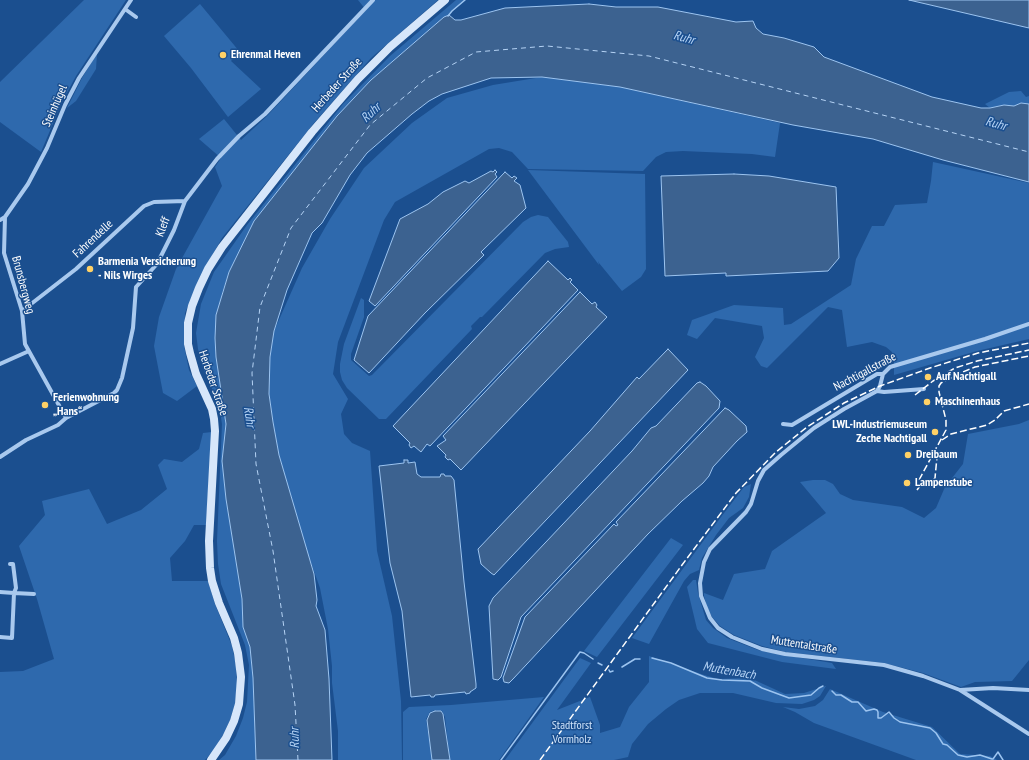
<!DOCTYPE html>
<meta charset="utf-8">
<style>
body{margin:0}
canvas{display:block;background:#1b4f8f}
</style>
<canvas width="1029" height="760"></canvas>
<script>
const g = document.querySelector('canvas').getContext('2d');
g.lineJoin = 'round';
function paint(path, color) {
  g.fillStyle = color;
  g.fill(path, 'evenodd');
}
function shape(rows) {
  const path = new Path2D();
  for (const r of rows) {
    path.moveTo(r[0], r[1]);
    for (let i = 2; i < r.length; i += 2) path.lineTo(r[i], r[i + 1]);
  }
  return path;
}
function stroke(path, color, width, dash) {
  g.strokeStyle = color;
  g.lineWidth = width;
  g.lineCap = dash ? 'butt' : 'round';
  g.setLineDash(dash || []);
  g.stroke(path);
}
function write(font, color, halo, rows, align = 'center') {
  g.font = font + ' "PT Sans Narrow",sans-serif';
  g.lineWidth = 3;
  g.setLineDash([]);
  g.textBaseline = 'middle';
  g.strokeStyle = halo;
  g.fillStyle = color;
  for (const [text, x, y, turn = 0] of rows) {
    g.save();
    g.translate(x, y);
    g.rotate((+turn || 0) * Math.PI / 180);
    g.textAlign = isNaN(turn) ? turn : align;
    if (halo) g.strokeText(text, 0, 0);
    g.fillText(text, 0, 0);
    g.restore();
  }
}
paint(shape([
 [84,0,126,0,76,76,62,102,41,152,0,122,0,82],
 [358,0,438,0,371,58,314,123,222,238,200,277,185,313,184,346,189,370,197,386,177,401,163,393,154,346,159,317,176,269,222,186,215,167,221,158,199,139,224,119,241,140,267,116,366,10],
 [456,0,465,0,452,11,449,15,444,17,371,80,337,116,254,221,229,272,222,293,215,338,216,357,226,424,222,461,226,499,242,599,243,627,250,647,253,678,256,760,219,760,225,755,236,736,243,718,247,702,249,665,245,645,221,584,218,564,217,541,222,424,219,405,203,368,198,349,196,333,201,304,214,272,247,225,343,104,390,56],
 [200,4,239,51,231,61,261,89,228,117,191,68,164,36],
 [97,53,96,69,76,101,67,108,82,78],
 [542,77,620,87,780,123,775,157,752,154,683,151,666,152,656,157,643,171,528,169,512,152,499,148,489,149,395,202,384,220,338,342,333,374,348,399,341,414,344,434,352,443,370,451,377,551,392,616,401,701,402,760,338,760,338,731,332,683,332,666,328,629,320,588,305,546,279,455,273,422,269,394,270,357,274,331,302,268,330,219,364,168,412,123,447,98,493,85],
 [1021,91,1026,97,1029,96,1029,104,1021,103,1014,106,1004,105,990,108,985,104,1009,92],
 [933,162,1029,183,1029,339,977,351,894,375,894,360,892,352,886,347,872,342,847,347,842,310,828,307,767,368,761,366,755,357,764,338,762,326,715,318,697,339,687,335,692,320,734,305,783,308,784,325,791,324,851,285,856,259,872,226,884,226,895,205,927,203,931,181],
 [528,170,645,174,646,269,641,277,622,291,599,263,598,261,599,265],
 [538,215,548,217,568,242,569,247,555,249,545,253,482,317,480,317,471,326,472,329,386,419,379,419,347,388,342,380,340,372,340,364,344,344,361,298,364,300,364,317,351,354,351,360,369,376,372,375,523,222,531,217],
 [1029,420,1029,660,1012,681,975,682,961,687,923,673,884,663,786,652,762,646,734,635,720,626,712,617,707,607,704,596,704,593,723,600,734,574,765,569,772,551,826,513,800,482,813,480,825,480,833,484,840,494,853,500,902,507,924,518,936,508,945,487,963,464,968,434,1019,424],
 [212,432,206,525,194,525,185,541,170,558,172,581,208,581,215,604,232,646,236,665,237,685,235,704,230,720,224,733,214,750,205,760,0,760,0,672,23,671,54,659,37,599,19,546,45,515,42,501,89,489,107,524,141,510,167,489,158,465,164,459,182,462,199,449,203,433],
 [751,484,749,497,743,508,729,518,716,535,702,558,699,570,690,574,684,581,649,644,632,638,718,521,744,487],
 [671,538,683,545,597,657,584,651],
 [693,580,696,580,698,593,706,620,713,628,727,638,758,650,772,653,832,663,836,669,782,662,708,643,697,629,687,587],
 [649,656,704,675,718,679,750,678,785,694,804,693,826,686,820,696,814,700,802,704,776,703,733,693,700,693,679,700,666,709,648,724,632,744,628,757,614,760,505,760,580,658,591,663,557,710,590,697,600,725,600,733,620,727,629,707,649,682],
 [830,689,883,712,932,727,960,754,990,756,997,760,916,760,814,723,795,712,783,707,799,709,815,706,823,700],
 [544,697,499,760,450,760,445,717,442,711,435,710,430,712,426,719,432,760,403,760,403,712,409,707,451,705]
]), '#2e69ad');
const water = shape([
 [909,0,1029,0,1029,28,909,0],
 [589,4,616,7,658,7,736,22,753,21,756,28,763,34,784,38,814,47,824,57,932,97,981,108,990,108,1004,105,1014,106,1021,103,1029,104,1029,182,943,160,873,139,793,125,620,87,542,77,491,78,442,94,429,101,412,114,367,153,350,175,322,223,312,233,287,290,274,331,270,357,269,394,273,422,279,455,314,574,317,600,316,606,325,630,329,679,332,760,256,760,253,678,250,647,243,627,242,599,226,499,222,461,226,424,216,357,215,338,216,315,229,272,254,221,337,116,371,80,444,17,449,15,455,20,461,20,505,8,589,4],
 [495,170,497,172,495,174,497,177,375,306,369,301,400,219,428,204,443,192,465,181,469,183,491,171,493,172,495,170],
 [505,172,512,178,514,176,517,178,514,181,520,185,526,208,481,252,484,255,425,313,369,373,354,360,368,316,505,172],
 [734,174,769,176,836,187,839,258,828,271,726,276,726,273,665,276,661,176,734,174],
 [548,261,568,280,570,278,572,280,570,282,578,290,430,446,427,444,421,452,414,446,411,448,409,445,410,443,393,426,548,261],
 [580,292,592,304,595,302,597,305,596,307,607,317,461,470,450,459,448,460,445,457,446,455,437,446,446,440,443,436,580,292],
 [668,349,688,370,494,575,491,573,481,564,478,549,590,431,637,377,639,379,668,349],
 [700,382,706,386,720,401,719,408,521,617,501,677,498,680,493,679,489,606,493,598,632,451,651,428,656,426,697,383,700,382],
 [725,408,729,410,746,426,747,432,737,441,713,467,709,476,703,483,682,501,648,534,513,679,509,683,504,682,503,678,525,617,614,524,616,526,618,525,616,522,725,408],
 [404,460,408,460,408,463,415,462,417,474,421,477,440,477,441,474,444,474,445,476,451,476,454,480,464,582,476,684,476,688,470,692,470,693,466,694,465,692,435,695,434,697,431,697,430,695,411,697,402,611,390,563,379,466,404,463,404,460],
 [435,711,441,711,443,714,450,760,432,760,427,720,430,713,435,711]
]);
paint(water, '#3c6290');
stroke(water, '#9cc4f0', 1);
stroke(shape([
 [448,16,452,11,465,0],
 [652,658,671,663,707,678,722,680,750,681,762,688,789,698,811,695,819,688,823,686],
 [598,663,602,665],
 [622,667,635,659,640,659],
 [609,670,610,672,613,671],
 [832,691,836,695,841,695,852,702,858,702,866,711,874,709,877,710,878,712,878,718,881,718,889,712,894,718,900,722,930,728,936,733,943,744,947,745,958,755,967,757,980,755,992,759,993,759,998,752,1003,760],
 [501,760,580,652,584,653,593,659]
]), '#9cc4f0', 1.5);
stroke(shape([
 [298,760,295,705,273,551,256,464,252,373,260,307,291,228,370,125,427,78,476,52,547,46,649,56,1029,152]
]), '#b5d3f5', 1, [5, 4]);
stroke(shape([
 [125,9,136,17],
 [5,217,4,253,22,311,25,344,66,418],
 [0,220,5,217,28,184,47,148,65,105,79,78,131,0],
 [22,311,76,269,144,206,154,202,185,201],
 [1029,324,985,339,890,367,883,374,880,386,877,391,844,409,814,428,781,455,764,470,758,481,751,504,746,512,710,549,704,562,700,583,701,596,710,618,718,628,732,637,762,649,785,654,884,665,923,676,960,690,1029,734],
 [0,364,29,351],
 [877,391,884,392,924,389],
 [783,424,792,425,877,374,883,374],
 [0,457,26,440,58,425,66,418,114,393,117,390,122,378,133,328,136,287,157,264,174,230,185,201,217,159,239,136,265,114,373,0],
 [10,564,13,564,16,588,14,593,34,594],
 [0,592,14,593,12,638,0,637],
 [960,690,993,688,1029,690]
]), '#a9c9ee', 4);
stroke(shape([
 [211,760,226,738,234,721,239,704,241,677,238,653,234,638,219,603,212,581,210,568,209,541,215,431,214,419,212,409,196,374,190,353,188,344,188,323,192,306,199,288,208,269,222,247,312,132,358,79,390,47,445,0]
]), '#d6e6fa', 8);
stroke(shape([
 [915,395,933,381,955,368,977,361,1029,350],
 [942,440,951,434,987,425,995,420,1004,411,1029,404],
 [919,480,946,430,946,420,939,392,939,386,941,383,958,374,975,367,1029,356],
 [917,490,920,486,931,482,935,478,937,457,940,451],
 [540,760,682,565,736,493,776,452,807,427,827,414,844,403,880,386,930,368,978,353,1029,343]
]), '#fff', 1.5, [7, 3]);
for (const [x, y, r, color] of [
 [223,55,4,"#ffd166"],
 [90,269,4,"#ffd166"],
 [928,377,4,"#ffd166"],
 [927,402,4,"#ffd166"],
 [45,405,4,"#ffd166"],
 [935,432,4,"#ffd166"],
 [908,455,4,"#ffd166"],
 [907,483,4,"#ffd166"]
]) {
  const dot = new Path2D();
  dot.arc(x, y, r, 0, 2 * Math.PI);
  g.fillStyle = color;
  g.fill(dot);
  stroke(dot, '#1b4f8f', 1.5);
}
write('bold 12px', '#fff', '#1b4f8f', [
 ["Ehrenmal Heven",231,55],
 ["Barmenia Versicherung",98,262],
 ["- Nils Wirges",98,276],
 ["Auf Nachtigall",936,377],
 ["Ferienwohnung",53,398],
 ["„Hans“",53,412],
 ["Maschinenhaus",935,402],
 ["LWL-Industriemuseum",927,425,"right"],
 ["Zeche Nachtigall",927,439,"right"],
 ["Dreibaum",916,455],
 ["Lampenstube",915,483]
], 'left');
write('12px', '#fff', '#1b4f8f', [
 ["Herbeder Straße",337,85,-48],
 ["Steinhügel",55,106,-66],
 ["Kleff",163,227,-69],
 ["Fahrendelle",93,239,-43],
 ["Brunsbergweg",23,285,75],
 ["Nachtigallstraße",865,372,-28],
 ["Herbeder Straße",213,383,71],
 ["Muttentalstraße",804,645,9]
]);
write('12px', '#cfe3fa', '#1b4f8f', [
 ["Stadtforst",572,726],
 ["Vormholz",572,740]
]);
write('italic 13px', '#b5d3f5', '#1b4f8f', [
 ["Ruhr",684,38,15],
 ["Ruhr",371,113,-44],
 ["Ruhr",996,124,15],
 ["Ruhr",249,417,81],
 ["Muttenbach",729,671,10],
 ["Ruhr",295,738,-91]
]);
</script>
